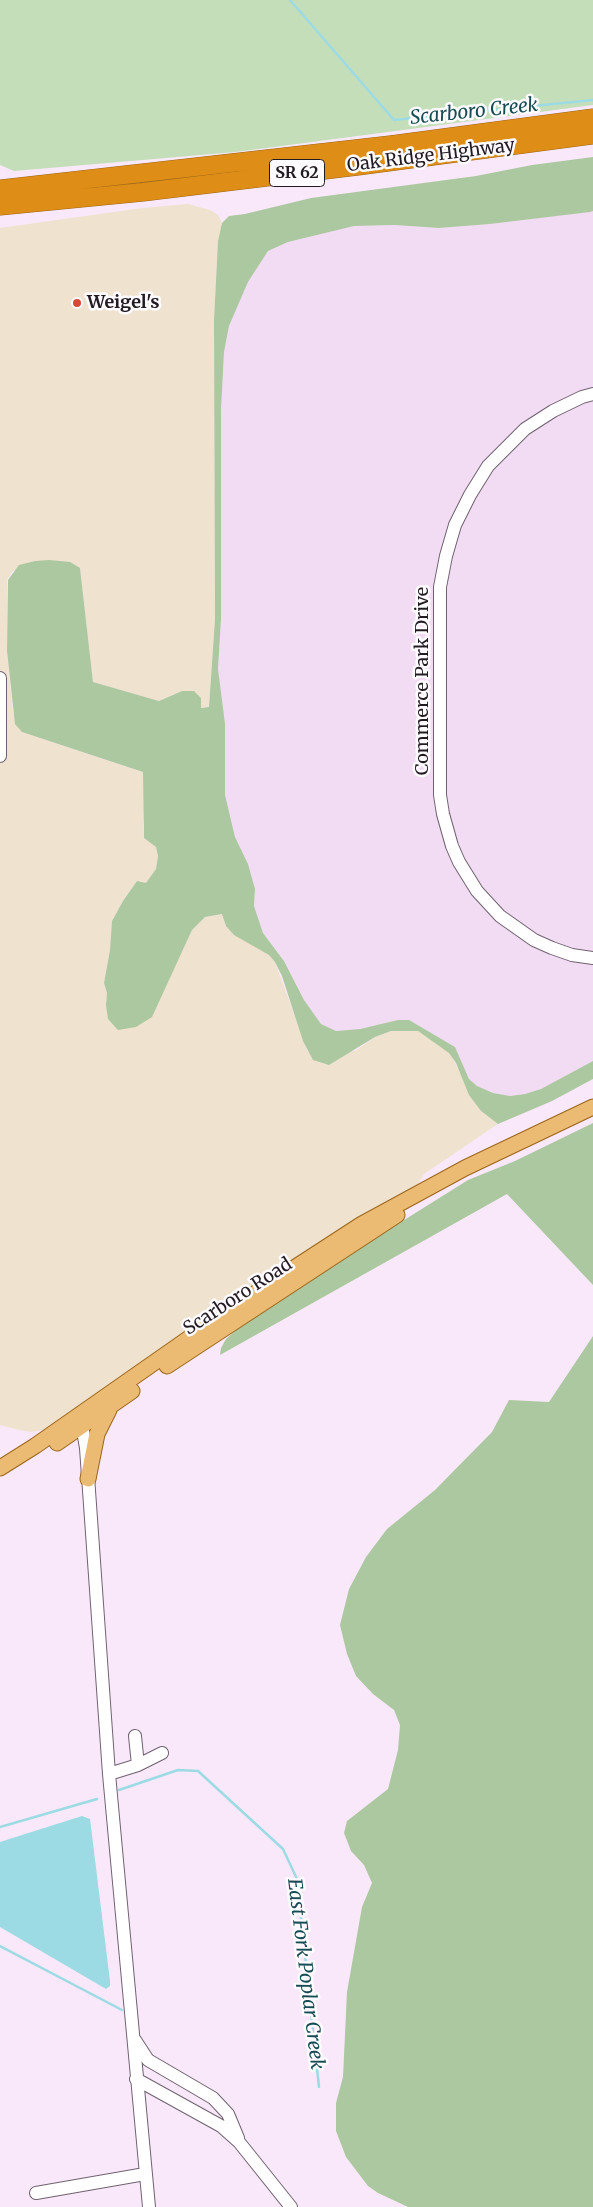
<!DOCTYPE html>
<style>
body{margin:0}
canvas{display:block;background:#f9e8f9}
</style>
<canvas width="593" height="2207"></canvas>
<script>
const g = document.querySelector('canvas').getContext('2d');
g.lineJoin = 'round';
function paint(path, color) {
  g.fillStyle = color;
  g.fill(path, 'evenodd');
}
function shape(rows) {
  const path = new Path2D();
  for (const r of rows) {
    path.moveTo(r[0], r[1]);
    for (let i = 2; i < r.length; i += 2) path.lineTo(r[i], r[i + 1]);
  }
  return path;
}
function stroke(path, color, width, dash) {
  g.strokeStyle = color;
  g.lineWidth = width;
  g.lineCap = dash ? 'butt' : 'round';
  g.setLineDash(dash || []);
  g.stroke(path);
}
function write(font, color, halo, rows, align = 'center') {
  g.font = font + ' Merriweather,serif';
  g.lineWidth = 5;
  g.setLineDash([]);
  g.textBaseline = 'middle';
  g.strokeStyle = halo;
  g.fillStyle = color;
  for (const [text, x, y, turn = 0] of rows) {
    g.save();
    g.translate(x, y);
    g.rotate((+turn || 0) * Math.PI / 180);
    g.textAlign = isNaN(turn) ? turn : align;
    if (halo) g.strokeText(text, 0, 0);
    g.fillText(text, 0, 0);
    g.restore();
  }
}
paint(shape([
 [593,211,593,1061,541,1089,525,1094,510,1096,493,1093,477,1086,469,1079,455,1047,409,1020,398,1020,360,1029,336,1031,321,1024,304,1000,284,960,263,933,254,906,255,889,248,864,235,837,225,795,218,669,221,619,221,410,224,352,229,326,248,282,268,251,288,242,353,226,395,225,439,228,490,224]
]), '#f2dcf3');
paint(shape([
 [188,204,210,210,218,215,222,223,218,241,214,320,215,619,209,707,201,708,182,691,159,701,93,682,80,568,13,571,7,580,7,651,13,712,22,732,143,772,145,785,143,828,144,838,156,847,158,856,156,869,146,884,137,881,123,901,112,921,110,950,104,983,107,993,106,1005,159,999,192,930,205,917,222,914,226,926,269,955,275,962,308,1052,355,1051,375,1037,391,1031,418,1031,449,1052,481,1111,498,1124,424,1174,415,1190,306,1250,55,1428,31,1432,19,1430,0,1425,0,228,142,208]
]), '#efe3cf');
paint(shape([
 [0,0,593,0,593,105,236,152,14,171,0,165]
]), '#c4deb9');
paint(shape([
 [593,157,593,211,590,212,490,224,439,228,395,225,354,226,288,242,268,251,248,282,229,326,224,352,221,410,221,619,218,669,225,724,225,795,235,837,248,864,255,889,254,906,263,933,284,961,304,1000,321,1024,336,1031,360,1029,398,1020,409,1020,455,1047,469,1079,477,1086,493,1093,510,1096,525,1094,541,1089,593,1061,593,1079,552,1101,498,1124,481,1111,469,1095,456,1063,449,1053,418,1031,391,1031,375,1037,329,1065,313,1060,303,1041,282,976,275,962,269,955,234,935,226,926,222,914,205,917,192,930,152,1017,136,1027,118,1030,108,1019,106,1005,107,993,104,983,110,950,112,921,123,901,137,881,146,883,156,869,158,856,156,847,144,838,143,772,22,732,15,724,7,651,8,580,19,565,35,561,49,560,70,562,80,568,93,682,159,701,182,691,194,691,201,698,201,708,209,707,215,619,214,320,218,241,222,223,229,216,245,214,311,198,476,176,532,165],
 [593,1123,593,1285,507,1194,220,1355,221,1348,226,1339,235,1331,318,1274,468,1180,515,1161],
 [593,1336,593,2207,408,2207,378,2193,368,2186,346,2157,336,2131,336,2103,343,2077,347,1992,362,1907,372,1883,364,1865,351,1851,344,1833,347,1821,388,1789,398,1750,400,1725,394,1710,373,1694,356,1676,347,1654,340,1625,349,1589,366,1557,387,1529,435,1490,492,1432,509,1400,549,1402]
]), '#acc8a0');
paint(shape([
 [82,1816,90,1819,110,1981,110,1986,106,1989,0,1927,0,1842]
]), '#9ddbe4');
stroke(shape([
 [290,0,394,120,593,100],
 [119,1790,178,1770,198,1771,283,1849,297,1879,319,2087],
 [0,1827,97,1799],
 [0,1946,122,2010]
]), '#9ddbe4', 2.5);
const minor = shape([
 [593,394,582,397,553,411,525,429,488,466,470,495,455,525,446,556,440,587,440,795,443,814,452,846,459,862,477,891,500,916,534,940,552,948,572,955,593,958],
 [0,678,0,756],
 [78,1419,83,1431,86,1448,109,1774,149,2207],
 [135,1736,138,1765],
 [109,1774,138,1765,162,1753],
 [135,2040,148,2060,213,2098,228,2114,238,2138],
 [136,2079,221,2126,239,2142,291,2207],
 [36,2193,145,2174]
]);
const major = shape([
 [167,1366,397,1215],
 [57,1443,132,1391],
 [0,1468,35,1446,225,1313,362,1224,465,1168,593,1107],
 [88,1479,97,1434,109,1410]
]);
const highway = shape([
 [0,189,390,145,593,118],
 [0,206,143,192,358,166,593,135]
]);
stroke(minor, '#706270', 14);
stroke(major, '#9c661a', 17);
stroke(highway, '#9c661a', 19);
stroke(minor, '#fff', 12);
stroke(major, '#ebbb73', 15);
stroke(highway, '#de8e16', 18);
for (const [x, y, r, color] of [
 [77,303,5,"#d64937"]
]) {
  const dot = new Path2D();
  dot.arc(x, y, r, 0, 2 * Math.PI);
  g.fillStyle = color;
  g.fill(dot);
  stroke(dot, '#fefbfe', 2);
}
for (const [x, y, w] of [
 [297,173,55]
]) {
  const box = new Path2D();
  box.roundRect(x - w / 2, y - 13.5, w, 27, 4);
  g.fillStyle = '#fefbfe';
  g.fill(box);
  stroke(box, '#221c22', 1);
}
write('bold 16px', '#221c22', null, [
 ["SR 62",297,173]
]);
write('18px', '#221c22', '#fefbfe', [
 ["Oak Ridge Highway",431,156,-7],
 ["Commerce Park Drive",423,681,-90],
 ["Scarboro Road",238,1297,-33]
]);
write('bold 18px', '#221c22', '#fefbfe', [
 ["Weigel's",87,303]
], 'left');
write('italic 19px', '#154b52', '#fefbfe', [
 ["Scarboro Creek",474,112,-6],
 ["East Fork Poplar Creek",305,1974,83]
]);
</script>
